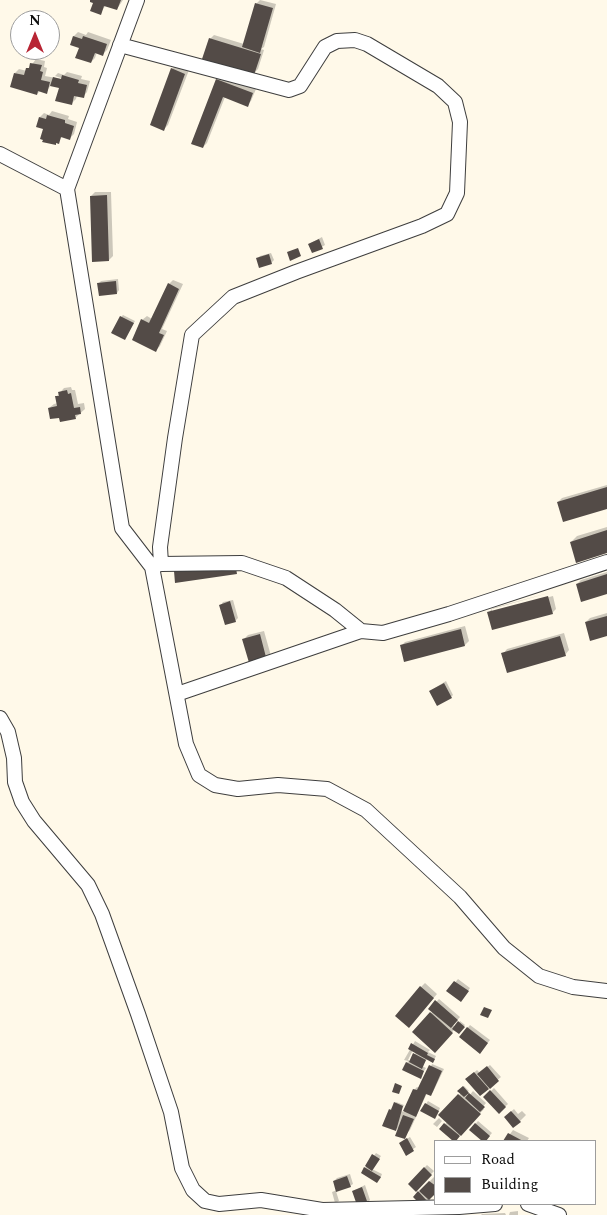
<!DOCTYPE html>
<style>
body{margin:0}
#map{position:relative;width:607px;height:1215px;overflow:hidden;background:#fff9e9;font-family:Spectral,serif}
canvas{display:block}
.legend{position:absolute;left:434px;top:1140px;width:162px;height:65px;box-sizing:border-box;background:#fff;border:1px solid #9d9d9d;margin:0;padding:6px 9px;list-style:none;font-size:15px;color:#0b0b0b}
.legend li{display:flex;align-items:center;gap:10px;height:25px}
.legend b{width:25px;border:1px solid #9d9d9d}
.north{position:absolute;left:10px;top:10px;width:50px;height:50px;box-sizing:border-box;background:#fff;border:1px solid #9d9d9d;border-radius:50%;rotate:0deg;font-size:14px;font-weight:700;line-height:20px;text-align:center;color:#0b0b0b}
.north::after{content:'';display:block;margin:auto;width:18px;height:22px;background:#b82534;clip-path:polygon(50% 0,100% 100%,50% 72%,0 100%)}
</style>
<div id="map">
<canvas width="607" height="1215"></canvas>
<ul class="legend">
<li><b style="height:6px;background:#fff"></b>Road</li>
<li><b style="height:14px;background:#534b47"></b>Building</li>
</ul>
<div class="north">N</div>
</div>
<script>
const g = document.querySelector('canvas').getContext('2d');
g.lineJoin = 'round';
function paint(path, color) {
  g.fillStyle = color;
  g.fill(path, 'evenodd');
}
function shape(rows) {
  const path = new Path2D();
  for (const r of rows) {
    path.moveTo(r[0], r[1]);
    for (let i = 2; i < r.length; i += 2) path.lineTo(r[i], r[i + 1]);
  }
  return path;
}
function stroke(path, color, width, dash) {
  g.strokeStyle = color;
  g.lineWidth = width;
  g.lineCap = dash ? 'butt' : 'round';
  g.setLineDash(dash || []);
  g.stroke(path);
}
paint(shape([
 [92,0,123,0,117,9,106,5,100,13],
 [260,0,276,4,264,47,261,49,264,50,258,69,254,73,210,39,214,35,244,44,256,4],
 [78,32,86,35,88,32,111,40,107,50,103,54,97,52,95,58,91,62,80,47,72,44,74,36],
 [36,59,45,61,44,67,47,68,45,76,67,80,55,76,58,73,64,75,67,72,82,76,81,79,90,81,87,92,83,97,77,95,76,99,72,103,60,87,51,85,46,92,40,91,37,94,15,73,19,69,27,71],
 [176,65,189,70,168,125,164,129,172,69],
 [221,75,256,89,251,101,247,105,225,97,207,143,203,147,217,79],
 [52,111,69,116,68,119,77,122,74,134,70,138,63,136,55,144,44,128,40,117,44,113,49,115],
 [95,192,111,192,113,256,109,260,91,196],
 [322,237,325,245,313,252,309,244],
 [271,253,274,260,271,263,257,259,260,256],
 [118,279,119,290,117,293,99,283,101,281],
 [173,280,183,284,162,329,167,331,160,346,156,350,142,320,147,316,152,319,169,284],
 [123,315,135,321,125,338,121,317],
 [71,387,72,390,75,390,78,404,84,403,85,409,75,418,60,416,49,408,54,404,58,403,57,396,64,388],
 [607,485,607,508,558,502,562,498],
 [607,527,607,552,571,542,577,536],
 [607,572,607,593,577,584,581,580],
 [552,592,492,609,492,612,553,596,556,609,552,613,489,612,493,608],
 [233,600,238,618,235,621,221,605,223,602],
 [607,613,607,634,586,622,590,618],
 [465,626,469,641,465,645,405,661,401,646,405,642],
 [264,631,271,656,267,660,244,639,248,635],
 [564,633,569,650,565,655,503,654,507,649],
 [446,681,453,695,451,697,430,691],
 [458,979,470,988,463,998,448,991],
 [425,983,437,994,413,1022,421,987],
 [439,999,460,1017,453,1025,455,1027,460,1021,465,1025,459,1032,455,1029,435,1051,413,1032,433,1011,430,1008],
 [470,1025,490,1040,482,1050,460,1037],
 [415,1041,430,1050,428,1052,436,1056,433,1062,427,1059,422,1066,426,1068,420,1077,407,1063,408,1061,404,1060],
 [413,1050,416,1052,411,1061,408,1060],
 [432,1064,444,1069,433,1092,430,1095,427,1093,410,1130,407,1133,396,1128,390,1110,396,1102,404,1105,401,1111,404,1112,414,1090,417,1087,420,1088],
 [490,1065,501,1077,480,1095,467,1079,477,1070,480,1073],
 [464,1086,469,1091,466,1093,469,1096,473,1091,486,1103,482,1108,484,1109,454,1141,440,1129,447,1122,440,1115,461,1093,459,1091],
 [494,1088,508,1104,499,1112,485,1097],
 [428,1101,440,1108,437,1115,426,1104],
 [514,1109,518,1114,522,1111,526,1115,520,1121,505,1117],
 [439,1118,442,1121,437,1127,433,1124],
 [478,1121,492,1133,485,1141,471,1129],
 [513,1130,529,1138,527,1141,505,1141],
 [410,1137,416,1147,406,1154,403,1141],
 [376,1153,381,1156,372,1169,382,1174,380,1179,365,1168],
 [427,1165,434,1171,416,1190,409,1184],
 [350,1174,353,1184,350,1186,336,1191,339,1201,335,1203,332,1192,337,1190,334,1181,337,1178],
 [436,1175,436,1192,423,1205,414,1197],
 [365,1185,370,1200,367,1203,353,1191],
 [518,1211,518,1215,509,1215,510,1212],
 [505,1213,506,1215,481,1215,482,1214]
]), '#0003');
paint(shape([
 [90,0,121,0,117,10,104,6,101,15,90,11,93,3,90,2],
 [255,3,273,8,260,53,242,47],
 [73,36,82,39,83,36,107,44,103,56,95,53,91,63,75,58,79,48,70,45],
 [209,38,261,54,254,75,202,59],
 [30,63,42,65,40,71,43,72,41,80,50,82,47,94,38,91,37,95,10,87,14,73,24,75,26,68,29,68],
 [171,68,185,74,164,131,150,125],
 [62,75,79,80,78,83,87,85,84,98,74,96,72,105,55,101,59,88,50,86,53,77,61,79],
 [216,79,253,93,248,107,223,97,203,148,191,144],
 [47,115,65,120,65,123,74,126,70,140,61,137,59,144,56,143,56,145,42,142,43,140,40,139,43,129,36,127,39,117,46,119],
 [107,195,109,261,92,262,90,196],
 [319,239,323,249,312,253,308,244],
 [298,248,301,256,290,261,287,252],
 [269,254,272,264,259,268,256,258],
 [116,281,117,294,99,296,97,283],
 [168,283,179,289,159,333,164,335,156,352,132,340,141,319,149,323],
 [120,316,134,323,125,340,111,333],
 [67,390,68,394,71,393,74,408,80,407,81,414,75,415,76,419,60,422,59,418,50,419,48,408,57,406,55,396,59,396,58,392],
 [607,487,607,509,563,522,557,502],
 [607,530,607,553,576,563,570,542],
 [235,562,237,574,175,583,174,571],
 [607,574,607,594,581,602,576,584],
 [548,596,553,614,492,630,487,612],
 [230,601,236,622,225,625,219,605],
 [607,616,607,636,590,641,585,622],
 [461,629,465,646,404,662,400,645],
 [260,634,267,661,250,666,242,639],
 [560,636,566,656,507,673,501,653],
 [444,683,452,698,437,706,429,691],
 [454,981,469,991,461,1002,446,991],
 [420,986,434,998,409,1028,395,1016],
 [435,1000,458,1020,451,1028,428,1009],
 [484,1007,492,1010,488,1018,480,1015],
 [430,1012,453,1033,435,1053,412,1032],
 [458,1021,465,1027,459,1034,452,1029],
 [467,1027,488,1043,480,1054,459,1037],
 [411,1043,428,1053,427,1055,435,1059,433,1063,408,1049],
 [413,1053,426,1060,422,1069,409,1062],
 [406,1062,424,1071,421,1079,402,1070],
 [429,1065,442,1071,431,1096,426,1094,416,1117,403,1111,413,1089,417,1090],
 [487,1066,499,1081,490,1089,477,1074],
 [474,1072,489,1089,480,1096,465,1079],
 [395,1083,402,1086,399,1094,392,1092],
 [463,1086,469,1093,464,1097,457,1091],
 [490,1090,506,1107,499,1114,483,1097],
 [469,1093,485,1107,480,1112,465,1098],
 [458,1094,481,1114,461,1136,438,1115],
 [394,1102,403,1106,396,1131,382,1126,389,1109,391,1110],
 [425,1103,439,1111,435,1119,420,1111],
 [511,1111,521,1122,513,1128,504,1117],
 [403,1115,414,1119,405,1139,395,1136],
 [444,1123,460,1136,456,1141,453,1141,439,1129],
 [475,1123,490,1136,486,1141,482,1141,469,1130],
 [508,1133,523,1141,503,1141],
 [407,1138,414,1151,406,1156,399,1143],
 [372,1154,380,1159,372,1171,365,1166],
 [364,1167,381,1177,377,1183,361,1173],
 [424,1167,432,1175,416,1192,408,1184],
 [347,1176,351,1187,336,1192,333,1181],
 [429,1181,436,1186,436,1193,429,1200,419,1191],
 [362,1187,368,1204,358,1208,352,1191],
 [418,1191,428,1202,423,1207,413,1197]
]), '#534b47');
const minor = shape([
 [120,45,289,90,300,86,325,47,337,41,355,40,367,44,438,86,455,102,460,122,457,193,447,214,422,226,296,272,233,297,192,335,175,438,160,547,161,564],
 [0,154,67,189,122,528,152,567,186,744,199,775,215,785,238,789,278,785,327,789,366,810,460,897,504,948,539,976,573,987,607,991],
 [67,189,137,0],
 [153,566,161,564,242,563,286,578,335,610,361,631,383,633,449,614,607,562],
 [177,694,361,631],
 [0,718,8,732,14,758,15,782,22,802,34,821,88,885,102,914,138,1014,171,1112,182,1168,193,1190,205,1201,219,1204,261,1200,322,1210,459,1207,495,1204],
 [528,1204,559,1215]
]);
stroke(minor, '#3e3e3e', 16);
stroke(minor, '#fff', 14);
</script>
